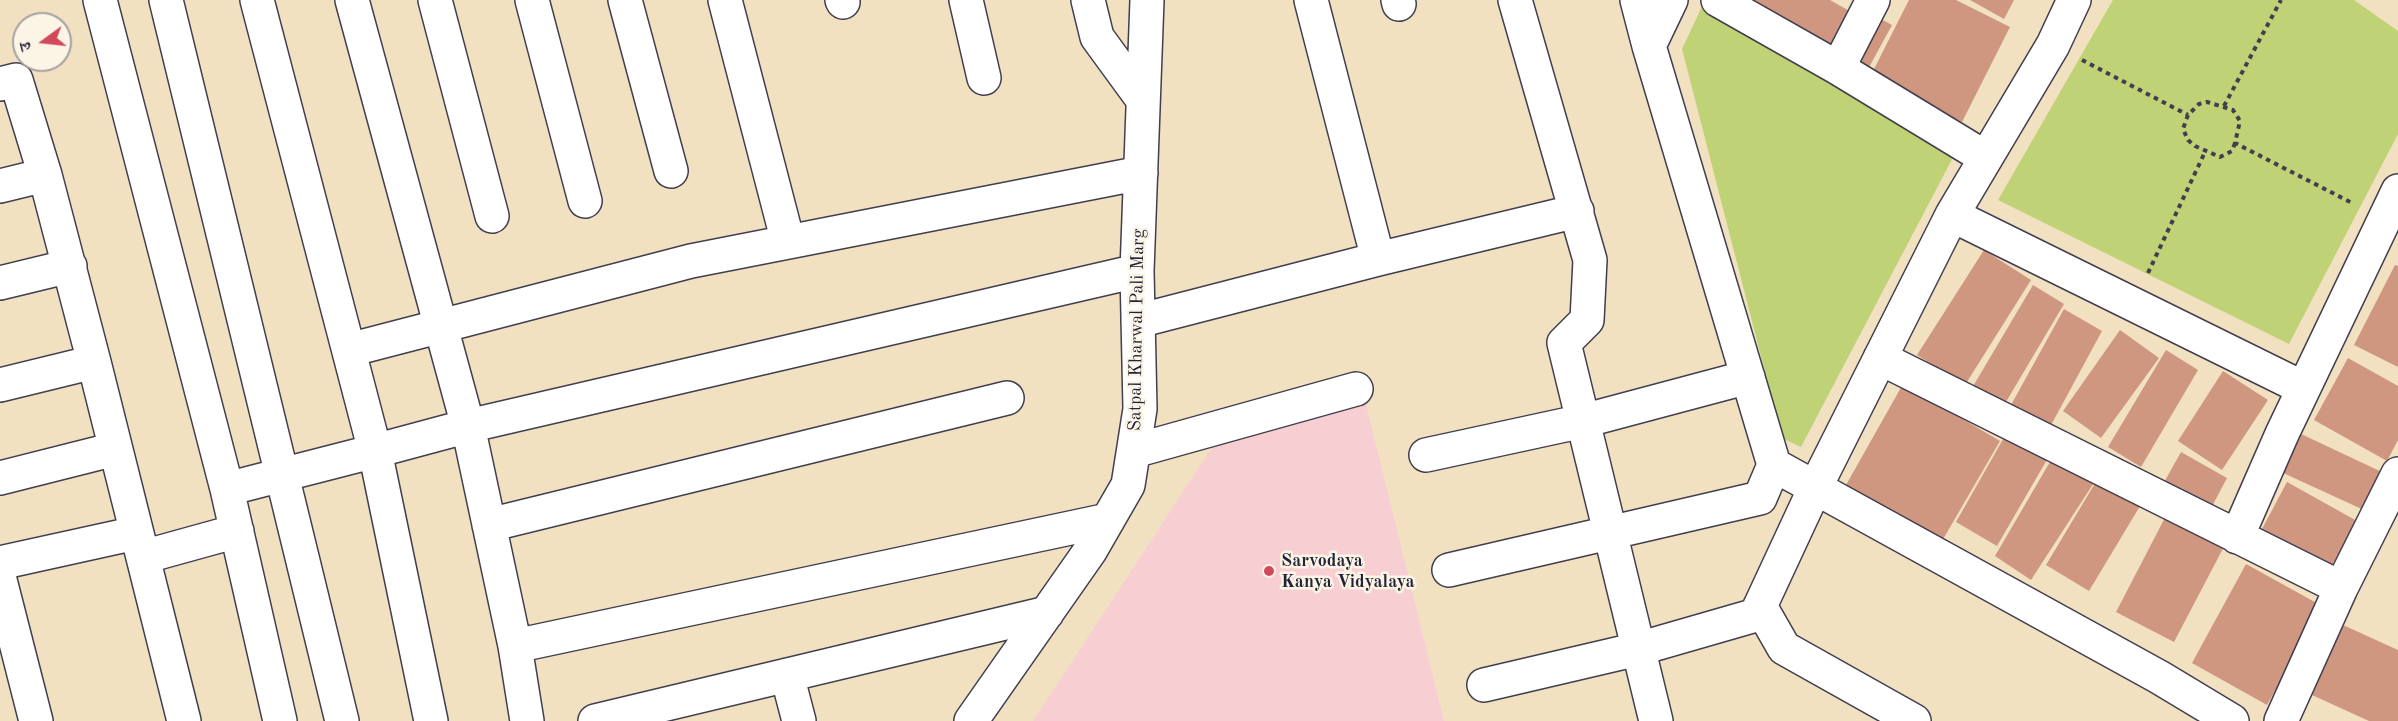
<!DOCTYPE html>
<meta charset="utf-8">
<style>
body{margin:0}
#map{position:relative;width:2398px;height:721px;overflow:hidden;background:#f1e1c1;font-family:"Old Standard TT","Noto Serif Devanagari",serif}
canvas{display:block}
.north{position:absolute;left:12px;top:12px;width:60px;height:60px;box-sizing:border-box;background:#fcf5e5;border:2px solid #a5a1a1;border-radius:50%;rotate:255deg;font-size:16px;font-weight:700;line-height:24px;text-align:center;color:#22223b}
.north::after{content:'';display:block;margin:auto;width:21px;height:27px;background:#d1495b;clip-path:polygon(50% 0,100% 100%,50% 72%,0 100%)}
</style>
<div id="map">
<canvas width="2398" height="721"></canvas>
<div class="north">उ</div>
</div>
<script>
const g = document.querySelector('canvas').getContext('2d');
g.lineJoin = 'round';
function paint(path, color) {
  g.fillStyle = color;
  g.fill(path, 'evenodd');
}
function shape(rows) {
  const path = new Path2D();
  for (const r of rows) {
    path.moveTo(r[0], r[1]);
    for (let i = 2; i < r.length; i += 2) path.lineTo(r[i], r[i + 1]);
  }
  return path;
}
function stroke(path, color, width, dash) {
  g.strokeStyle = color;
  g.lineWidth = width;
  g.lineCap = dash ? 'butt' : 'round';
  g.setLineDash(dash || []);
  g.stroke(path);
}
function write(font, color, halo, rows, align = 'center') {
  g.font = font + ' "Old Standard TT",serif';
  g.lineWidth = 5;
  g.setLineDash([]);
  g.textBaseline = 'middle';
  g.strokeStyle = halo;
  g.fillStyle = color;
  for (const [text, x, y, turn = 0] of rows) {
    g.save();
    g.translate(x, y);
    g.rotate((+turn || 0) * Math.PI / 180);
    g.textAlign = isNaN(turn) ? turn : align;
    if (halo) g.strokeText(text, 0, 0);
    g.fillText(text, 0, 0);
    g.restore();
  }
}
paint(shape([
 [1363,392,1444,721,1033,721,1226,426]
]), '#f7cfd3');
paint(shape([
 [1705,0,1959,146,1801,447,1782,438,1682,49],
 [2113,0,2354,0,2398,31,2398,134,2289,344,1998,200]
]), '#bfd275');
paint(shape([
 [1740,0,1830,0,1860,17,1838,55],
 [1909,0,1956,0,2010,27,1962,122,1871,75],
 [1970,0,2014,0,2004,19],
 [1870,13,1892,25,1867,71,1845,60],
 [1984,250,2031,280,1965,385,1917,355],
 [2395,265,2398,266,2398,367,2354,345],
 [2033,285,2064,304,2003,407,1972,388],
 [2064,309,2102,331,2050,427,2011,405],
 [2120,330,2159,358,2101,438,2063,411],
 [2166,350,2198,370,2141,467,2108,447],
 [2348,358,2398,386,2398,440,2387,461,2314,420],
 [2223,371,2268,400,2222,470,2178,441],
 [1903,384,2000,441,1942,541,1846,485],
 [2010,427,2052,451,1997,546,1956,522],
 [2299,433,2384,473,2366,511,2281,472],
 [2181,452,2227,478,2209,512,2162,486],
 [2054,455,2095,481,2031,580,1995,556],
 [2097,480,2140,506,2089,591,2046,565],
 [2287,482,2357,521,2331,567,2262,529],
 [2170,508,2228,539,2174,642,2116,612],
 [2246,564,2322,606,2267,705,2192,663],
 [2343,625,2398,650,2398,721,2369,721,2312,695]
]), '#cf9680');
const minor = shape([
 [100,0,227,489,280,721],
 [166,0,342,721],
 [257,0,375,451,468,426,1137,271],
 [352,0,468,426,515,646,527,721],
 [435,0,492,216],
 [532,0,585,201],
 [625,0,671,171],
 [725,0,788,242],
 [842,0,843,2],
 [966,0,984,78],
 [1088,0,1097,37,1143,100],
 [1311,0,1378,259],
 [1398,0,1399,4],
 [1515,0,1590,260,1587,320,1564,343,1656,721],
 [1637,0,1649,46,1774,465,2159,677,2232,721],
 [1718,0,1838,68,1986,158],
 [1649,46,1671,0],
 [1838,68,1873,0],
 [0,84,16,80,45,175,94,362,184,721],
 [0,186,45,175],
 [1952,215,2303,388],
 [0,283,70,266],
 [1138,321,1378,259,1577,211],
 [349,350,691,261,1141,173],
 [1880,358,2341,588],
 [0,385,94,362],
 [1134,451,1356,389],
 [1426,455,1583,421,1748,377],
 [0,478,115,449],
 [227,489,375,451,431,721],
 [489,525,1007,398],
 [2237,537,2282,434,2398,191],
 [143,557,237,531],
 [0,563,136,533],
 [1449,570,1760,498,1774,465],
 [0,580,36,721],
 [1760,606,1784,648,1914,721],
 [515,646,1108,520],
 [787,675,799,721],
 [1484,685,1638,649,1756,615,1815,488,1952,215,2053,45,2074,0],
 [595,721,1047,613],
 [971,721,1090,551,1128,485,1140,409,1137,271,1147,0],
 [2281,721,2341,588,2398,474]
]);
stroke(minor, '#413f4f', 36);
stroke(shape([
 [2082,60,2188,115],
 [2224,106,2281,0],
 [2235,143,2232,151,2220,157,2195,146,2188,140,2183,129,2188,115,2199,104,2207,102,2233,110,2240,121,2235,143,2354,204],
 [2148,273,2205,152]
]), '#413f4f', 4, [4.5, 4.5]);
stroke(minor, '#fff', 33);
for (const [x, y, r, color] of [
 [1269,571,6,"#d1495b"]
]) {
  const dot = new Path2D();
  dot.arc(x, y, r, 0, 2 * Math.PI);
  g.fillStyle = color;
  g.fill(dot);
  stroke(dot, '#fcf5e5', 2);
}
write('18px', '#22223b', '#fcf5e5', [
 ["Satpal Kharwal Pali Marg",1137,330,-89]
]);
write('bold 18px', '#22223b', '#fcf5e5', [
 ["Sarvodaya",1281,561],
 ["Kanya Vidyalaya",1281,582]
], 'left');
</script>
